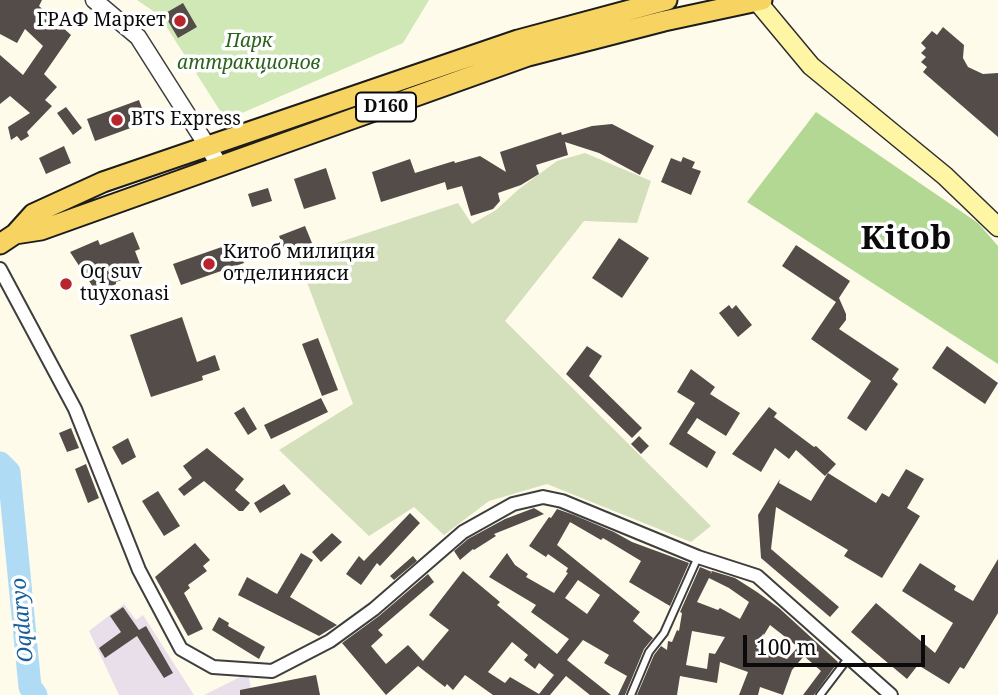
<!DOCTYPE html>
<meta charset="utf-8">
<style>
body{margin:0}
#map{position:relative;width:998px;height:695px;overflow:hidden;background:#fffbea;font-family:"Noto Serif",serif}
canvas{display:block}
.scale{position:absolute;left:743px;top:635px;width:182px;height:32px;box-sizing:border-box;border:4px solid #0b0b0b;border-top:0;padding-left:9px;font-size:21px;line-height:24px;white-space:nowrap;color:#0b0b0b;-webkit-text-stroke:5px #fff;paint-order:stroke}
</style>
<div id="map">
<canvas width="998" height="695"></canvas>
<div class="scale">100 m</div>
</div>
<script>
const g = document.querySelector('canvas').getContext('2d');
g.lineJoin = 'round';
function paint(path, color) {
  g.fillStyle = color;
  g.fill(path, 'evenodd');
}
function shape(rows) {
  const path = new Path2D();
  for (const r of rows) {
    path.moveTo(r[0], r[1]);
    for (let i = 2; i < r.length; i += 2) path.lineTo(r[i], r[i + 1]);
  }
  return path;
}
function stroke(path, color, width, dash) {
  g.strokeStyle = color;
  g.lineWidth = width;
  g.lineCap = dash ? 'butt' : 'round';
  g.setLineDash(dash || []);
  g.stroke(path);
}
function write(font, color, halo, rows, align = 'center') {
  g.font = font + ' "Noto Serif",serif';
  g.lineWidth = 7;
  g.setLineDash([]);
  g.textBaseline = 'middle';
  g.strokeStyle = halo;
  g.fillStyle = color;
  for (const [text, x, y, turn = 0] of rows) {
    g.save();
    g.translate(x, y);
    g.rotate((+turn || 0) * Math.PI / 180);
    g.textAlign = isNaN(turn) ? turn : align;
    if (halo) g.strokeText(text, 0, 0);
    g.fillText(text, 0, 0);
    g.restore();
  }
}
paint(shape([
 [124,604,136,620,143,615,194,695,119,695,89,631],
 [248,673,251,688,316,675,320,695,204,695]
]), '#e9dfea');
paint(shape([
 [137,0,429,0,403,43,226,120,159,15]
]), '#cfe8b5');
paint(shape([
 [816,112,978,223,998,246,998,364,747,202]
]), '#b2d894');
paint(shape([
 [585,153,651,181,637,223,584,221,505,321,711,526,691,542,547,484,489,501,444,535,414,507,369,536,279,450,353,404,297,256,458,203,472,224,496,210,519,189,557,161]
]), '#d4dfbc');
stroke(shape([
 [0,463,9,472,30,687,36,695]
]), '#afdbf5', 23);
paint(shape([
 [0,0,42,0,39,6,71,35,44,74,57,87,45,100,52,106,27,132,29,136,21,141,17,136,11,140,8,127,30,113,10,96,0,104,0,55,23,75,43,46,25,29,17,43,0,34],
 [183,3,197,27,178,38,164,14],
 [943,27,964,45,963,58,968,67,983,74,998,73,998,137,923,72,927,67,921,62,926,57,921,53,926,48,921,43,932,31,937,35],
 [139,100,147,122,95,141,87,119],
 [66,107,82,128,73,135,57,113],
 [612,124,654,146,640,175,599,153,565,142,568,155,536,165,539,174,521,185,498,193,500,201,493,209,471,216,462,186,447,190,445,182,381,202,372,172,410,159,415,173,454,161,455,163,480,156,506,172,500,152,561,132,562,135,592,126],
 [64,146,71,163,46,174,39,158],
 [683,157,695,162,692,168,701,171,691,195,661,182,671,158,681,162],
 [326,168,336,199,304,209,294,179],
 [268,188,272,201,252,207,248,194],
 [305,226,312,243,286,253,279,236],
 [133,232,140,249,135,251,143,272,116,282,116,284,97,293,70,252,98,240,100,245],
 [619,238,649,258,622,298,592,278],
 [236,242,244,263,181,285,173,264],
 [796,245,850,281,839,298,846,314,846,320,839,329,899,369,892,379,898,384,866,431,847,418,871,381,811,339,836,302,782,266],
 [729,305,732,309,736,305,752,325,738,337,719,313],
 [182,317,197,362,215,355,220,370,202,376,203,380,151,397,130,335],
 [318,338,338,390,322,396,302,344],
 [587,346,602,356,589,376,642,428,632,438,566,374],
 [947,346,998,383,985,404,932,368],
 [691,369,715,387,710,394,740,413,726,436,697,418,687,433,716,452,707,468,669,444,695,403,677,392],
 [321,398,328,412,271,439,264,425],
 [244,407,257,429,248,435,234,413],
 [769,407,777,413,774,417,814,447,816,446,836,464,825,476,796,450,789,459,775,448,761,472,732,454],
 [71,428,79,448,67,452,59,433],
 [639,436,649,446,641,454,631,444],
 [128,438,136,457,122,465,112,447],
 [207,448,244,479,235,490,250,503,243,511,239,511,204,481,184,496,178,489,192,478,183,466],
 [86,464,99,498,88,503,75,469],
 [906,469,924,479,907,508,920,516,882,578,844,556,848,550,776,507,771,549,839,607,830,617,761,558,758,515,780,479,779,483,811,501,828,473,876,503,882,493,889,497],
 [284,484,291,494,260,513,254,503],
 [158,491,180,526,164,536,142,501],
 [534,508,544,514,494,534,496,536,474,550,473,549,460,560,454,551,468,539,505,519],
 [557,509,574,515,557,545,640,612,633,621,653,638,644,649,625,695,618,695,627,676,604,663,609,655,583,640,567,660,611,695,590,695,566,676,550,695,493,695,465,675,453,690,447,684,445,687,418,666,386,695,342,643,379,616,428,574,434,582,378,630,383,635,371,646,386,664,408,645,423,661,449,630,429,615,463,571,500,602,497,605,557,654,569,639,531,612,536,605,489,577,507,553,515,565,528,574,526,577,554,593,568,573,566,572,568,568,548,554,546,557,529,546,549,517,551,518],
 [578,580,600,595,587,614,565,598],
 [512,642,528,655,524,660,535,669,539,663,554,675,539,694,510,677,505,683,488,672],
 [410,513,420,523,380,566,377,563,361,585,346,574,359,556,364,561],
 [574,515,614,532,632,542,689,563,670,606,629,582,641,561,603,538,601,540,570,522],
 [332,533,342,542,321,562,312,552],
 [195,543,210,560,203,566,207,571,188,585,190,588,184,593,203,629,188,636,155,577],
 [301,553,313,560,290,597,337,625,319,636,238,595,247,577,277,594],
 [413,556,417,561,394,580,390,576],
 [998,559,998,613,964,669,960,667,949,684,918,665,907,679,851,632,876,603,935,653,953,623,902,591,920,563,956,586,954,590,973,601],
 [700,567,712,572,710,574,712,571,735,578,757,592,779,608,838,662,814,695,803,695,821,671,804,656,792,670,783,695,760,687,758,695,739,695,748,672,720,662,717,683,680,676,677,695,637,695,654,655,661,646,667,650,668,641,672,642,677,630,679,631,682,613,680,612],
 [709,578,729,588,749,602,740,619,720,608,718,610,697,602],
 [770,625,798,647,787,659,756,648],
 [692,631,725,637,715,654,709,653,707,669,686,665],
 [123,607,139,630,146,626,173,673,164,678,137,636,105,658,99,648,121,632,110,616],
 [219,617,229,623,228,626,265,647,259,659,212,630],
 [316,675,320,695,240,695,240,690]
]), '#544c48');
const service = shape([
 [631,695,649,652,664,633,698,557],
 [820,695,849,657]
]);
const minor = shape([
 [0,269,75,409,139,570,181,649,213,667,272,671,330,641,374,609,463,532,513,504,543,497,562,501,698,557,757,576,891,695]
]);
const tertiary = shape([
 [94,0,138,37,220,166]
]);
const secondary = shape([
 [756,0,811,66,945,176,998,227]
]);
const primary = shape([
 [15,234,41,230,528,56,664,21,762,0],
 [0,244,15,234,33,214,103,182,518,40,667,0]
]);
stroke(service, '#3e3e3e', 10);
stroke(minor, '#3e3e3e', 16);
stroke(tertiary, '#3e3e3e', 19);
stroke(secondary, '#2d2d2d', 21);
stroke(primary, '#1c1c1c', 23);
stroke(service, '#fff', 6);
stroke(minor, '#fff', 12);
stroke(tertiary, '#fff', 16);
stroke(secondary, '#fef5a5', 18);
stroke(primary, '#f7d461', 19);
for (const [x, y, r, color] of [
 [180,21,7,"#b9252c"],
 [117,120,7,"#b9252c"],
 [209,264,7,"#b9252c"],
 [66,284,7,"#b9252c"]
]) {
  const dot = new Path2D();
  dot.arc(x, y, r, 0, 2 * Math.PI);
  g.fillStyle = color;
  g.fill(dot);
  stroke(dot, '#fff', 2.5);
}
for (const [x, y, w] of [
 [386,107,60]
]) {
  const box = new Path2D();
  box.roundRect(x - w / 2, y - 14.5, w, 29, 5);
  g.fillStyle = '#fff';
  g.fill(box);
  stroke(box, '#0b0b0b', 2);
}
write('bold 18px', '#0b0b0b', null, [
 ["D160",386,107]
]);
write('19px', '#0b0b0b', '#fff', [
 ["ГРАФ Маркет",166,21,"right"],
 ["BTS Express",131,120],
 ["Китоб милиция",223,253],
 ["отделинияси",223,275],
 ["Oq suv",80,273],
 ["tuyxonasi",80,295]
], 'left');
write('italic 19px', '#2b621d', '#fff', [
 ["Парк",249,42],
 ["аттракционов",249,64]
]);
write('italic 21px', '#17609b', '#fff', [
 ["Oqdaryo",23,620,-95]
]);
write('bold 33px', '#0b0b0b', '#fff', [
 ["Kitob",906,240]
]);
</script>
